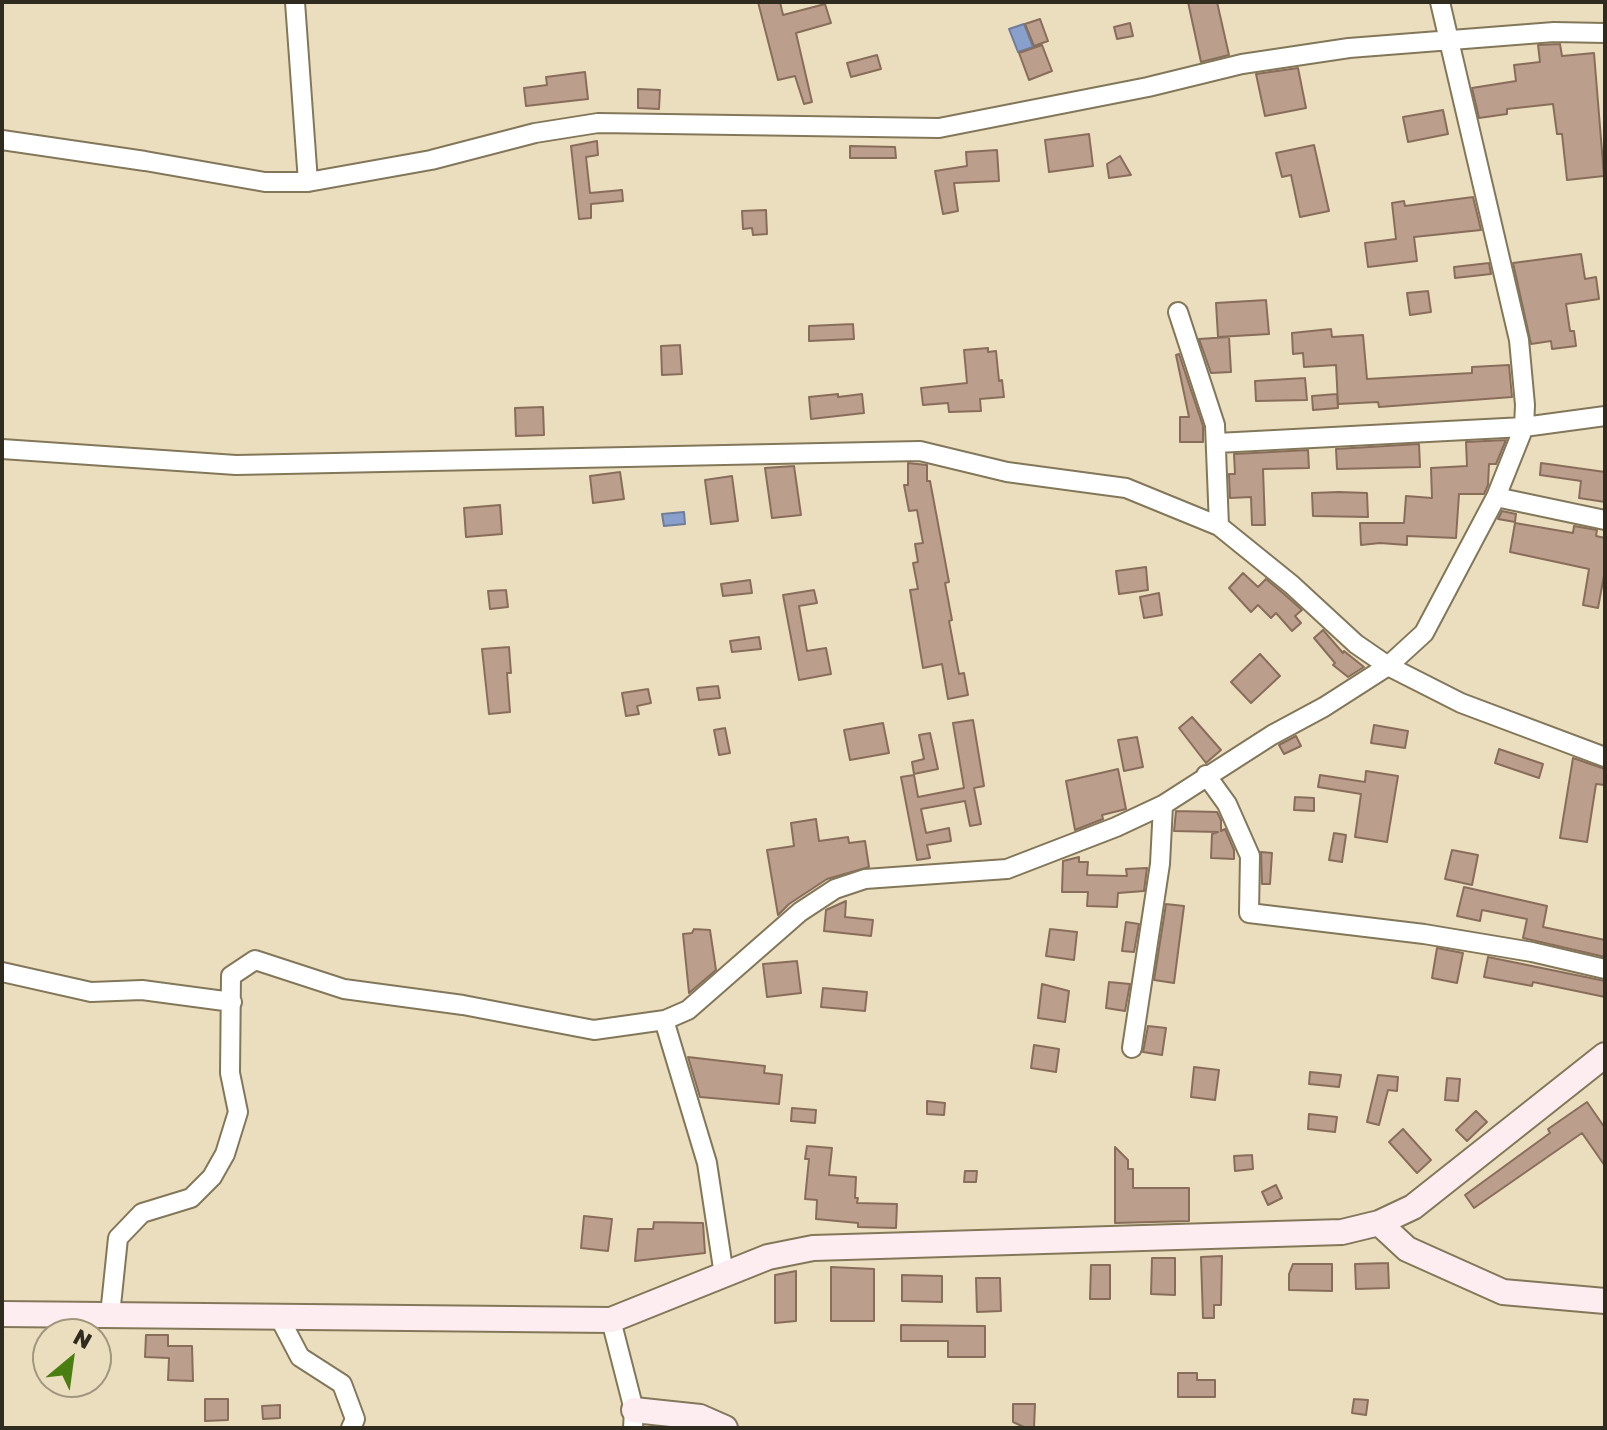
<!DOCTYPE html>
<style>
body{margin:0}
#map{position:relative;width:1607px;height:1430px;overflow:hidden;background:#ebdebe;font-family:"Golos Text",sans-serif}
canvas{display:block}
.frame{position:absolute;inset:0;border:4px solid #302b1f;pointer-events:none}
.north{position:absolute;left:32px;top:1318px;width:80px;height:80px;box-sizing:border-box;background:#ebdebe;border:2px solid #a0967e;border-radius:50%;rotate:29deg;font-size:22px;font-weight:700;line-height:32px;text-align:center;color:#302b1f}
.north::after{content:'';display:block;margin:auto;width:28px;height:36px;background:#4a7e11;clip-path:polygon(50% 0,100% 100%,50% 72%,0 100%)}
</style>
<div id="map">
<canvas width="1607" height="1430"></canvas>
<div class="frame"></div>
<div class="north">N</div>
</div>
<script>
const g = document.querySelector('canvas').getContext('2d');
g.lineJoin = 'round';
function paint(path, color) {
  g.fillStyle = color;
  g.fill(path, 'evenodd');
}
function shape(rows) {
  const path = new Path2D();
  for (const r of rows) {
    path.moveTo(r[0], r[1]);
    for (let i = 2; i < r.length; i += 2) path.lineTo(r[i], r[i + 1]);
  }
  return path;
}
function stroke(path, color, width, dash) {
  g.strokeStyle = color;
  g.lineWidth = width;
  g.lineCap = dash ? 'butt' : 'round';
  g.setLineDash(dash || []);
  g.stroke(path);
}
const water = shape([
 [1024,24,1033,47,1018,52,1009,29,1024,24],
 [684,512,685,524,664,526,662,514,684,512]
]);
paint(water, '#89a0cc');
stroke(water, '#6e7d98', 2);
const building = shape([
 [758,2,780,2,783,15,825,4,831,23,796,33,812,102,804,104,795,76,778,80,758,2],
 [1188,2,1217,2,1229,55,1201,62,1188,2],
 [1040,19,1048,41,1034,46,1025,24,1040,19],
 [1130,23,1133,36,1117,39,1114,27,1130,23],
 [1560,44,1562,56,1594,53,1604,176,1567,180,1562,134,1557,134,1553,104,1507,109,1507,114,1479,118,1472,88,1516,81,1514,65,1540,62,1538,45,1560,44],
 [1042,45,1052,71,1029,80,1019,53,1042,45],
 [877,55,881,69,851,77,847,63,877,55],
 [1298,68,1306,108,1265,116,1256,74,1298,68],
 [585,72,588,99,526,106,524,88,547,85,546,77,585,72],
 [638,89,660,90,659,109,638,108,638,89],
 [1443,110,1448,134,1408,142,1403,117,1443,110],
 [1089,134,1093,166,1049,172,1045,140,1089,134],
 [597,141,598,155,586,157,590,193,622,190,623,201,591,204,591,218,579,219,571,146,597,141],
 [1314,145,1329,211,1300,217,1291,175,1282,177,1276,153,1314,145],
 [850,146,895,147,896,158,850,158,850,146],
 [997,150,999,181,954,183,958,211,943,214,935,171,967,166,966,152,997,150],
 [1120,156,1131,175,1109,178,1107,164,1120,156],
 [1473,197,1481,230,1414,237,1417,261,1368,267,1365,243,1396,239,1392,203,1404,201,1405,206,1473,197],
 [766,210,767,234,753,235,752,228,743,229,742,211,766,210],
 [1581,254,1585,279,1596,277,1599,299,1566,304,1570,331,1574,331,1576,346,1552,349,1551,341,1531,344,1513,263,1581,254],
 [1489,263,1491,274,1455,278,1454,267,1489,263],
 [1428,291,1431,312,1410,315,1407,293,1428,291],
 [1266,300,1269,334,1218,337,1216,303,1266,300],
 [853,324,854,339,809,341,809,326,853,324],
 [1331,329,1332,337,1363,335,1367,379,1472,373,1472,367,1509,365,1512,397,1379,407,1378,402,1338,404,1336,365,1304,367,1303,353,1293,354,1292,333,1331,329],
 [1229,337,1231,372,1211,373,1199,339,1229,337],
 [680,345,682,374,662,375,661,346,680,345],
 [988,348,988,352,996,351,999,381,1002,380,1004,397,980,399,981,411,949,412,948,403,923,405,921,388,967,383,964,350,988,348],
 [1179,354,1203,426,1203,442,1180,442,1180,417,1189,417,1176,355,1179,354],
 [1305,378,1307,400,1256,401,1255,381,1305,378],
 [838,394,838,397,862,394,864,413,811,419,809,397,838,394],
 [1337,394,1338,408,1313,410,1312,396,1337,394],
 [543,407,544,435,516,436,515,408,543,407],
 [1506,440,1496,464,1489,464,1488,485,1484,494,1459,494,1456,538,1407,536,1407,545,1380,543,1361,545,1360,523,1404,523,1406,496,1432,498,1431,468,1467,466,1466,442,1506,440],
 [1419,444,1420,467,1337,469,1336,449,1419,444],
 [1308,450,1309,468,1263,469,1265,525,1252,525,1251,497,1230,498,1229,474,1235,474,1234,454,1308,450],
 [908,463,927,465,927,481,930,481,949,582,945,583,952,620,949,621,959,674,964,673,968,695,948,699,942,664,923,668,910,590,918,589,913,563,918,562,915,544,923,543,917,510,909,511,904,485,908,485,908,463],
 [1541,463,1605,472,1605,502,1579,498,1581,481,1540,475,1541,463],
 [794,466,801,515,772,518,765,468,794,466],
 [620,472,624,499,593,503,590,476,620,472],
 [732,476,738,521,711,524,705,480,732,476],
 [1339,492,1367,493,1368,517,1313,516,1312,493,1339,492],
 [500,505,502,534,466,537,464,508,500,505],
 [1502,511,1516,514,1515,522,1498,519,1502,511],
 [1515,523,1573,533,1574,526,1597,530,1596,536,1605,538,1605,570,1598,608,1583,605,1589,569,1510,552,1515,523],
 [1146,567,1148,590,1119,594,1116,571,1146,567],
 [1243,573,1258,587,1266,579,1284,594,1302,610,1295,616,1301,623,1292,631,1276,613,1271,618,1258,605,1251,612,1229,588,1243,573],
 [750,580,752,593,723,596,721,584,750,580],
 [506,590,508,607,490,609,488,591,506,590],
 [814,590,817,603,799,606,807,651,826,648,831,674,799,680,783,595,814,590],
 [1159,593,1162,615,1144,618,1140,597,1159,593],
 [1323,630,1343,653,1344,651,1364,667,1348,677,1333,665,1335,663,1314,638,1323,630],
 [759,637,761,649,732,652,730,641,759,637],
 [509,647,511,673,507,673,510,712,489,714,482,649,509,647],
 [1260,654,1280,676,1251,703,1231,682,1260,654],
 [718,686,720,698,699,700,697,688,718,686],
 [648,689,651,703,637,706,639,714,626,716,622,693,648,689],
 [1192,717,1221,750,1206,763,1179,728,1192,717],
 [973,720,984,786,974,788,981,824,970,826,965,801,921,809,926,833,949,828,951,841,927,845,930,858,917,860,901,777,914,775,918,797,964,788,953,723,973,720],
 [883,723,889,753,850,760,844,730,883,723],
 [1374,725,1408,731,1405,748,1371,743,1374,725],
 [725,728,730,753,719,755,714,730,725,728],
 [930,733,938,769,914,774,912,762,924,759,919,735,930,733],
 [1296,736,1301,746,1284,754,1279,745,1296,736],
 [1137,737,1143,767,1124,771,1118,740,1137,737],
 [1499,749,1543,764,1539,778,1495,763,1499,749],
 [1573,758,1605,769,1605,785,1596,784,1587,842,1560,838,1573,758],
 [1118,769,1126,809,1102,815,1103,819,1075,830,1066,781,1118,769],
 [1366,771,1398,776,1387,842,1355,837,1361,794,1318,787,1320,775,1365,782,1366,771],
 [1295,797,1314,798,1314,811,1294,810,1295,797],
 [1176,811,1217,812,1221,820,1221,831,1225,829,1234,850,1234,859,1211,858,1212,834,1218,832,1174,831,1176,811],
 [816,819,819,841,848,837,849,843,865,841,869,867,827,879,789,904,778,915,767,850,794,846,791,823,816,819],
 [1334,833,1346,835,1342,862,1329,860,1334,833],
 [1452,850,1478,855,1472,885,1445,879,1452,850],
 [1261,852,1272,853,1270,884,1262,884,1261,852],
 [1079,857,1079,862,1088,862,1087,875,1127,876,1126,869,1147,868,1144,891,1118,893,1117,907,1087,906,1088,892,1062,892,1063,861,1079,857],
 [1464,887,1547,906,1543,927,1605,940,1605,957,1523,938,1527,919,1482,910,1480,921,1457,916,1464,887],
 [846,901,845,917,873,920,871,936,824,931,826,910,846,901],
 [1166,904,1184,906,1174,983,1154,980,1166,904],
 [1126,922,1139,924,1134,952,1122,951,1126,922],
 [694,929,710,930,716,970,689,993,683,934,692,933,694,929],
 [1050,929,1077,932,1074,960,1046,956,1050,929],
 [1437,948,1463,953,1457,983,1432,978,1437,948],
 [1488,957,1605,981,1605,997,1533,982,1532,986,1484,977,1488,957],
 [797,961,801,993,767,997,763,964,797,961],
 [1109,982,1130,984,1125,1011,1106,1008,1109,982],
 [1042,984,1069,991,1065,1022,1038,1018,1042,984],
 [823,988,867,992,865,1011,821,1007,823,988],
 [1148,1026,1166,1028,1162,1055,1143,1052,1148,1026],
 [1034,1045,1059,1049,1056,1072,1031,1068,1034,1045],
 [688,1057,765,1066,764,1073,782,1075,779,1104,700,1097,688,1057],
 [1194,1067,1219,1070,1215,1100,1191,1097,1194,1067],
 [1310,1072,1341,1075,1339,1087,1309,1084,1310,1072],
 [1378,1075,1398,1077,1397,1091,1388,1090,1379,1125,1367,1122,1378,1075],
 [1447,1078,1460,1079,1458,1101,1445,1100,1447,1078],
 [927,1101,945,1103,944,1115,927,1114,927,1101],
 [1587,1102,1605,1128,1605,1166,1582,1133,1474,1208,1465,1195,1550,1133,1548,1129,1587,1102],
 [792,1108,816,1110,815,1123,791,1121,792,1108],
 [1476,1111,1487,1122,1467,1141,1456,1130,1476,1111],
 [1309,1114,1337,1117,1335,1132,1308,1129,1309,1114],
 [1403,1129,1431,1160,1417,1173,1389,1142,1403,1129],
 [807,1146,832,1148,829,1175,856,1177,855,1198,858,1198,857,1203,897,1204,896,1228,858,1227,858,1223,816,1219,817,1200,805,1199,809,1159,805,1159,807,1146],
 [1115,1147,1128,1160,1128,1169,1133,1169,1133,1188,1189,1188,1189,1221,1115,1223,1115,1147],
 [1252,1155,1253,1169,1235,1171,1234,1156,1252,1155],
 [965,1171,977,1171,976,1182,964,1182,965,1171],
 [1276,1185,1282,1198,1268,1205,1262,1192,1276,1185],
 [584,1216,612,1219,608,1251,581,1248,584,1216],
 [654,1222,703,1223,705,1253,635,1261,638,1229,653,1229,654,1222],
 [1222,1256,1221,1305,1214,1305,1214,1318,1203,1318,1201,1257,1222,1256],
 [1152,1258,1175,1258,1175,1295,1151,1294,1152,1258],
 [1388,1263,1389,1288,1356,1289,1355,1264,1388,1263],
 [1293,1264,1332,1264,1332,1291,1289,1290,1289,1274,1293,1264],
 [1091,1265,1110,1265,1110,1299,1090,1299,1091,1265],
 [831,1267,874,1269,874,1321,831,1321,831,1267],
 [796,1271,796,1321,775,1323,775,1275,796,1271],
 [902,1275,942,1276,942,1302,902,1301,902,1275],
 [976,1278,1000,1278,1001,1311,977,1312,976,1278],
 [901,1325,985,1326,985,1357,948,1357,948,1341,901,1341,901,1325],
 [146,1335,168,1335,168,1346,192,1346,193,1381,168,1380,169,1358,145,1357,146,1335],
 [1178,1373,1197,1373,1197,1380,1215,1380,1215,1397,1178,1397,1178,1373],
 [205,1399,228,1399,228,1420,205,1421,205,1399],
 [1354,1399,1368,1400,1366,1415,1352,1413,1354,1399],
 [1013,1404,1035,1404,1034,1428,1026,1428,1013,1422,1013,1404],
 [280,1405,280,1418,263,1419,262,1406,280,1405]
]);
paint(building, '#bb9e8b');
stroke(building, '#896d5b', 2);
const street = shape([
 [295,2,308,182],
 [2,140,145,161,265,182,308,182,431,160,535,133,598,123,939,128,1148,87,1242,64,1349,48,1554,32,1605,33],
 [1178,312,1215,425,1219,526],
 [1217,443,1524,427,1605,416],
 [2,449,236,465,920,451,1007,472,1126,488,1219,526,1292,585,1356,644,1388,666,1461,703,1605,757],
 [1496,497,1605,520],
 [1206,775,1227,804,1250,856,1249,913,1424,934,1532,952,1605,969],
 [2,972,91,992,142,990,232,1002],
 [664,1020,707,1163,724,1275],
 [1132,1048,1160,864,1163,805],
 [110,1315,118,1238,142,1213,191,1198,212,1177,225,1154,238,1112,230,1073,231,976,255,960,344,989,463,1005,594,1030,665,1020,688,1010,800,912,835,889,865,879,1007,869,1116,827,1163,805,1272,735,1324,707,1388,666,1424,633,1496,497,1524,427,1525,405,1519,340,1440,2],
 [279,1317,300,1357,342,1384,355,1419,351,1428],
 [611,1320,634,1410,633,1428]
]);
const secondary = shape([
 [1379,1223,1407,1249,1503,1292,1605,1301],
 [2,1314,611,1320,768,1257,813,1248,1342,1232,1379,1223,1413,1207,1605,1055],
 [634,1410,700,1417,725,1428]
]);
stroke(street, '#83775a', 22);
stroke(secondary, '#83775a', 28);
stroke(street, '#fff', 18);
stroke(secondary, '#feedf0', 24);
</script>
